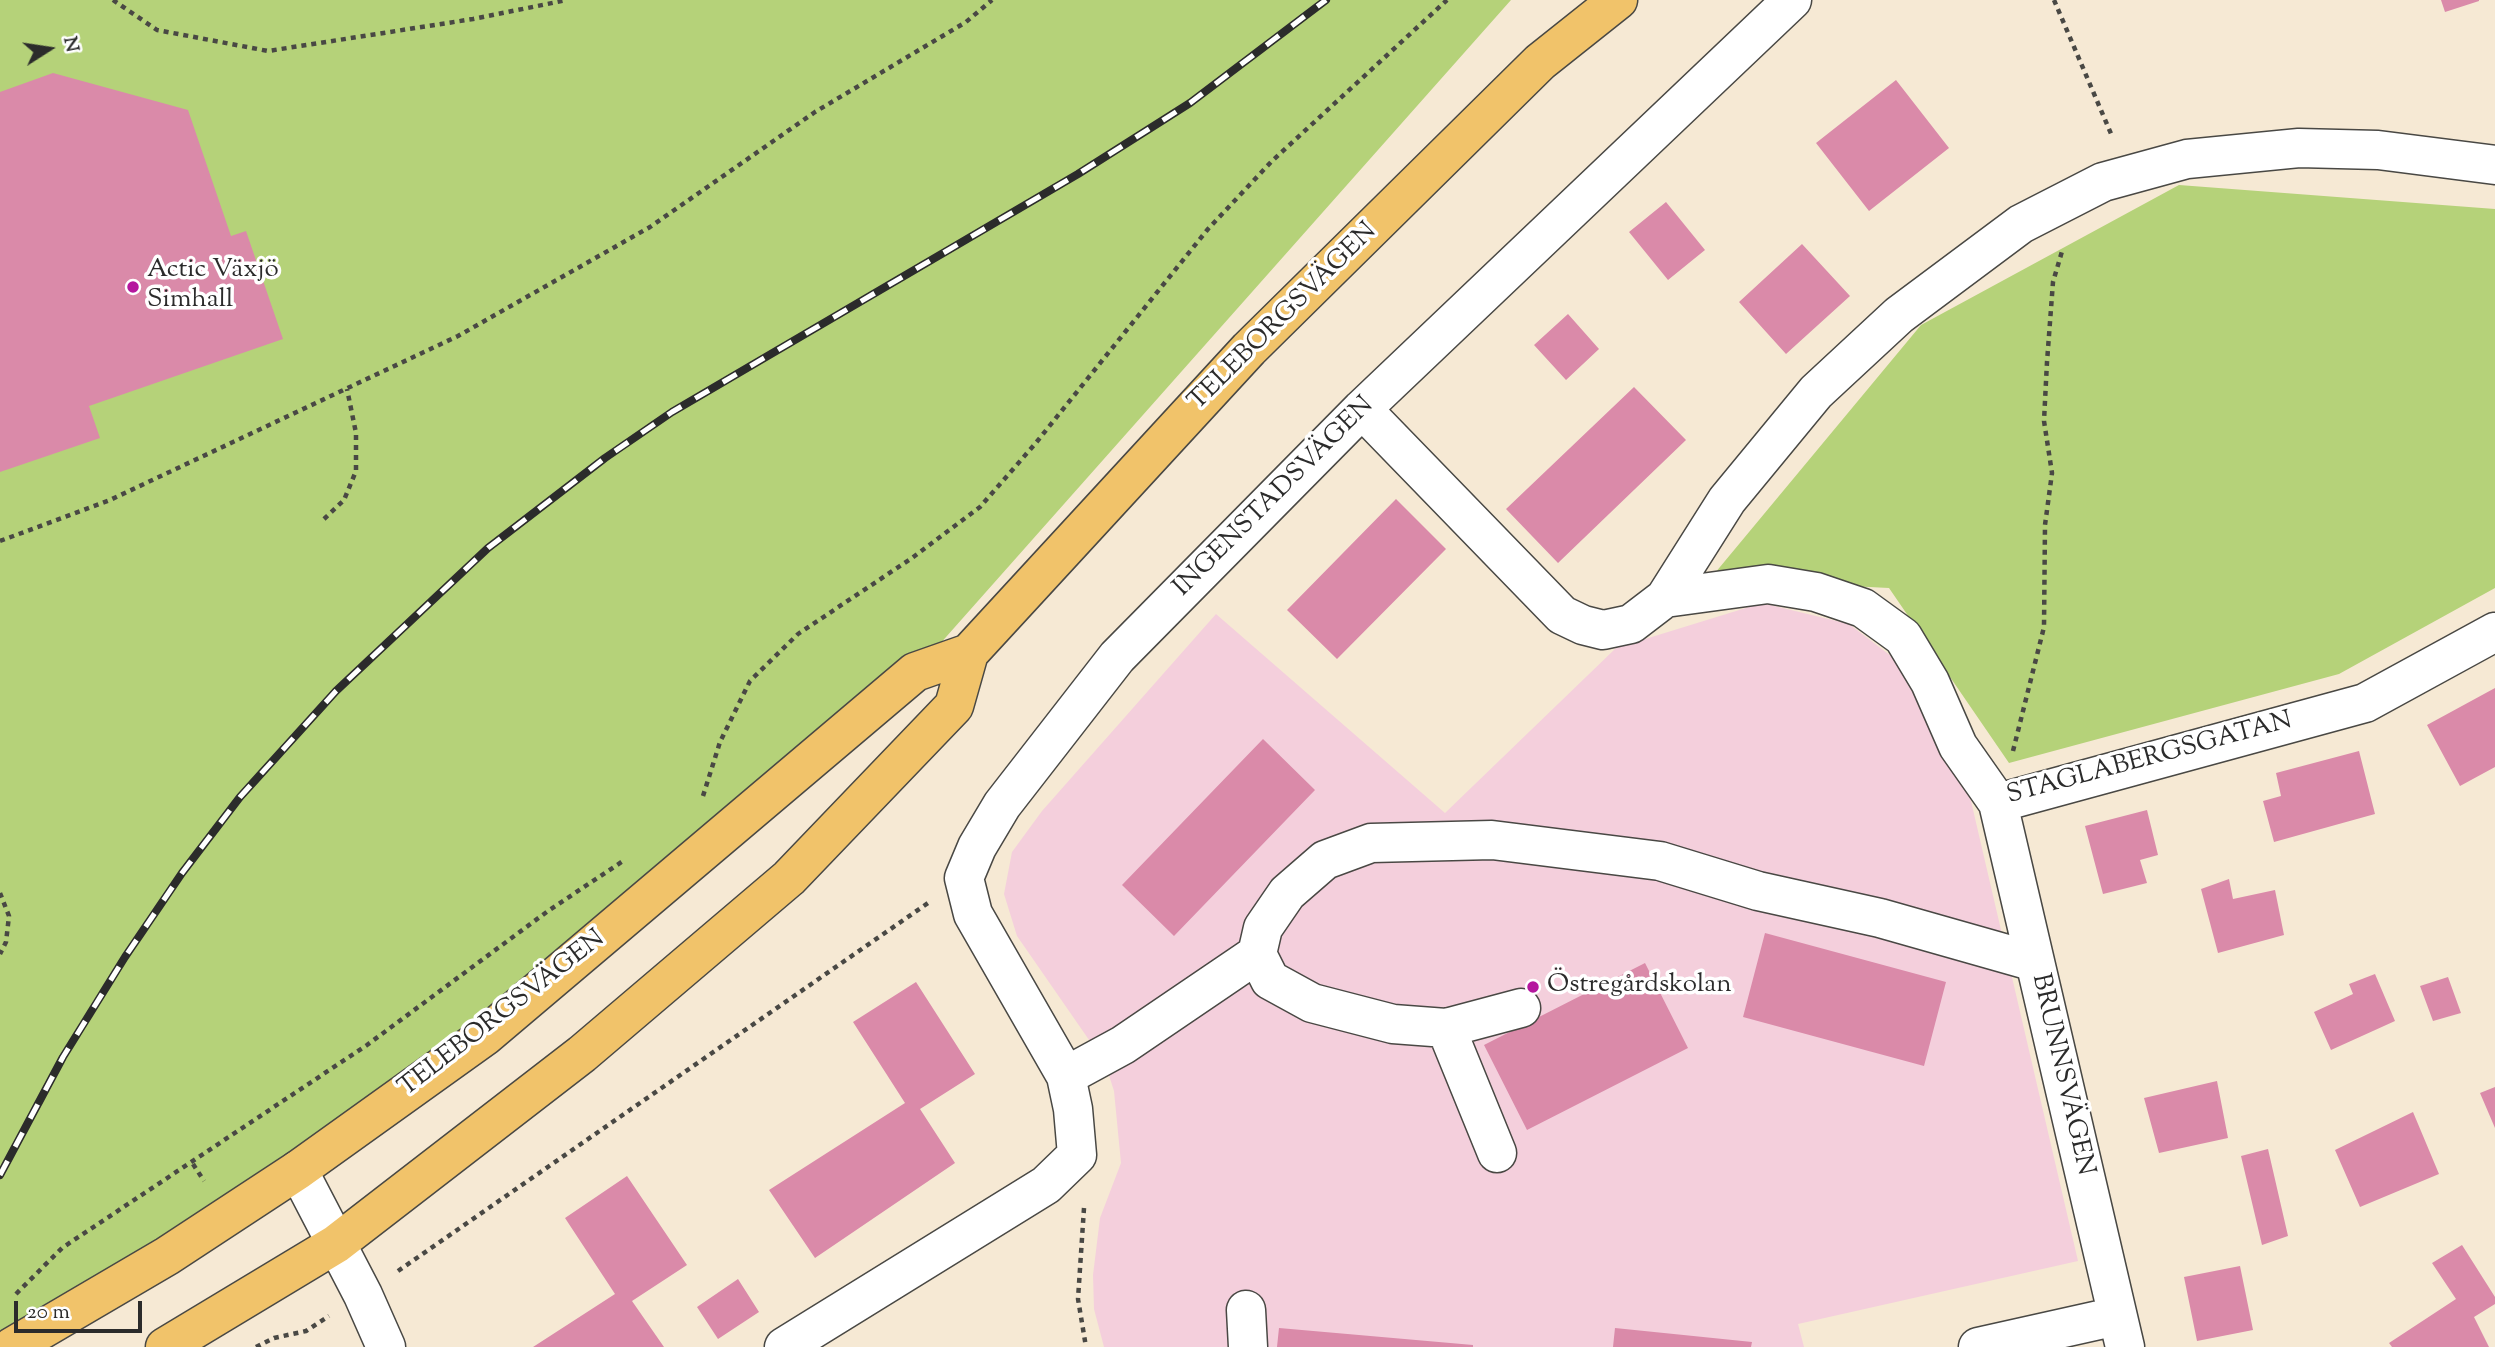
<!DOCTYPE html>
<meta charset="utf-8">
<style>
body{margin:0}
#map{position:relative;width:2495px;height:1347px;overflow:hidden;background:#f6e9d4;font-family:"Sorts Mill Goudy",serif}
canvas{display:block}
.north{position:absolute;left:14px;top:14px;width:70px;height:70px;-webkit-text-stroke:5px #fff;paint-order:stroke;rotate:78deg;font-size:19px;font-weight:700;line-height:28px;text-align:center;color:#2b2b2b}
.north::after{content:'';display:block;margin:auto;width:24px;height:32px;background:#2b2b2b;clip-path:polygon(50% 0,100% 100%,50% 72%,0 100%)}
.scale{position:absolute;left:14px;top:1301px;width:128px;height:32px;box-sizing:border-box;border:4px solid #2b2b2b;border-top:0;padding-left:9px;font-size:21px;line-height:24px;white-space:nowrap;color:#2b2b2b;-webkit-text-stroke:5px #fff;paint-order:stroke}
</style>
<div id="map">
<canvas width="2495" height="1347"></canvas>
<div class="north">N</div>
<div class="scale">20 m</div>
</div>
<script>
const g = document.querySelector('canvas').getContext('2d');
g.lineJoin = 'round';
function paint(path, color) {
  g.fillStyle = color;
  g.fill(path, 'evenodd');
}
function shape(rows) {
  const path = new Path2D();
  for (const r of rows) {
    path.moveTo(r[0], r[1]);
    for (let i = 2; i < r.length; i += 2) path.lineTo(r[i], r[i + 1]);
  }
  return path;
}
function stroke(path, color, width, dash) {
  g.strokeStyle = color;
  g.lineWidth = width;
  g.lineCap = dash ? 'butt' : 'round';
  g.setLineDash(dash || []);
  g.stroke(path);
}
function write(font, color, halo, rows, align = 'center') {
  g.font = font + ' "Sorts Mill Goudy",serif';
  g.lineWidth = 7;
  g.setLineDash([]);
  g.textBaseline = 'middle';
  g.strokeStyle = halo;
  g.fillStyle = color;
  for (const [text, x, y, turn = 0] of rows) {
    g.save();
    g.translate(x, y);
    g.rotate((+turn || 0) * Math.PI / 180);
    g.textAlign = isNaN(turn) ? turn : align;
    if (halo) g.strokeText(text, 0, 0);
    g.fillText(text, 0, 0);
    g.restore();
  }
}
paint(shape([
 [1762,603,1849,624,1908,669,1971,801,2078,1261,1798,1324,1804,1347,1104,1347,1094,1309,1093,1275,1100,1218,1121,1163,1114,1091,1105,1063,1017,936,1004,894,1012,852,1042,811,1216,614,1445,813,1616,648]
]), '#f4cfdc');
paint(shape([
 [0,0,1511,0,915,672,485,1036,0,1347],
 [2179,185,2495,209,2495,588,2339,674,2009,763,1889,588,1710,579,1921,325]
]), '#b5d279');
paint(shape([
 [2441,0,2479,0,2479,1,2445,12],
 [53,73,188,110,231,236,246,231,283,339,89,406,100,438,0,472,0,92],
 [1896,80,1949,148,1869,211,1816,143],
 [1666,202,1705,250,1668,280,1629,232],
 [1802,244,1850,296,1786,354,1739,302],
 [1568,314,1599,349,1566,380,1534,345],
 [1634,387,1686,440,1558,563,1506,509],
 [1396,499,1446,549,1337,659,1287,610],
 [2495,688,2495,767,2460,786,2427,725],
 [1263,739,1315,790,1174,936,1122,885],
 [2359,751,2375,814,2274,842,2263,801,2281,796,2276,773],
 [2147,810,2158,855,2140,860,2147,883,2103,894,2085,826],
 [2229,879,2233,899,2275,890,2284,935,2218,953,2201,889],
 [1765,933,1946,982,1924,1066,1743,1017],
 [1645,963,1688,1048,1527,1130,1484,1045],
 [2375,974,2395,1021,2331,1050,2314,1012,2353,994,2349,984],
 [2448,977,2461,1013,2433,1021,2420,986],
 [916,982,975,1074,920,1109,955,1163,815,1258,769,1190,905,1103,853,1022],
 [2217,1081,2228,1138,2159,1153,2144,1098],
 [2495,1087,2495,1128,2480,1093],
 [2413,1112,2439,1174,2360,1207,2335,1150],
 [2268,1149,2288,1236,2262,1245,2241,1156],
 [627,1176,687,1265,632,1301,664,1347,533,1347,615,1294,565,1218],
 [2462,1245,2495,1297,2495,1304,2474,1317,2489,1347,2392,1347,2389,1343,2456,1299,2432,1263],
 [2240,1266,2253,1330,2197,1341,2184,1277],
 [738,1279,759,1312,718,1339,697,1307],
 [1279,1328,1473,1345,1473,1347,1277,1347],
 [1615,1328,1752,1342,1751,1347,1613,1347]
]), '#da8aa9');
const minor = shape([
 [1362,409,1562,615,1583,625,1603,630,1631,624,1665,598,1768,584,1816,592,1863,608,1903,637,1930,682,1958,746,1998,803,2365,703,2495,632],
 [1665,598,1727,500,1816,392,1899,315,2021,224,2103,182,2187,159,2299,148,2378,150,2495,165],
 [1998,803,2125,1347],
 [1257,954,1270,980,1312,1003,1393,1024,1446,1028,1521,1008],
 [1446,1028,1497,1153],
 [1066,1076,1123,1045,1257,954,1263,928,1287,893,1325,860,1371,843,1492,840,1660,861,1758,891,1880,918,2035,962],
 [298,1170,363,1295,386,1347],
 [1246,1310,1248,1347],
 [784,1347,1046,1185,1077,1155,1073,1109,1066,1076,973,914,964,878,977,847,1002,805,1117,657,1362,409,1792,0],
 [1978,1347,2117,1316]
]);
const major = shape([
 [12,1347,167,1256,298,1170,485,1036,915,672,969,653],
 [165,1347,336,1244,582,1054,789,878,954,706,969,653,1249,349,1540,62,1618,0]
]);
stroke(minor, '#494844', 41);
stroke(major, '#494844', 41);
stroke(shape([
 [113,0,157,30,268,51,473,19,567,0],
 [2054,0,2112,136],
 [324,519,344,500,356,471,356,433,347,389],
 [0,541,110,500,458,336,650,227,815,112,966,22,992,0],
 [2013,751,2044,627,2045,525,2052,473,2044,421,2047,362,2053,282,2063,248],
 [703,796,720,742,750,681,798,634,912,558,980,507,1035,444,1208,229,1272,161,1447,0],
 [0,893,9,916,6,942,0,954],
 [193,1164,204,1181],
 [1084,1208,1078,1299,1086,1347],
 [398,1271,928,903],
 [16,1294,62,1248,367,1045,548,911,623,861],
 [256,1347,274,1338,306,1331,329,1316]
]), '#494844', 4.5, [5, 5]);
stroke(minor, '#fff', 38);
stroke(major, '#f1c36a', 38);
const rail = shape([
 [0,1175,63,1057,125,957,182,873,240,797,336,691,488,548,605,458,672,412,1078,174,1190,103,1326,0]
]);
stroke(rail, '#2b2b2b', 8);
stroke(rail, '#fff', 5, [16]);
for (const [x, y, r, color] of [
 [133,287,7,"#b5179e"],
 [1533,987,7,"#b5179e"]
]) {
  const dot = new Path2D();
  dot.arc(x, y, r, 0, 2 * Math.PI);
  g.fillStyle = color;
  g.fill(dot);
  stroke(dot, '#fff', 2.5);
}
write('26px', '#2b2b2b', '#fff', [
 ["Actic Växjö",147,272],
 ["Simhall",147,302],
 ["Östregårdskolan",1547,987]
], 'left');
write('26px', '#2b2b2b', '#fff', [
 ["TELEBORGSVÄGEN",1284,318,-45],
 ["INGENSTADSVÄGEN",1275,498,-45],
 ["STAGLABERGSGATAN",2150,760,-15],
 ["TELEBORGSVÄGEN",503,1015,-38],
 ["BRUNNSVÄGEN",2061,1075,77]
]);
</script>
